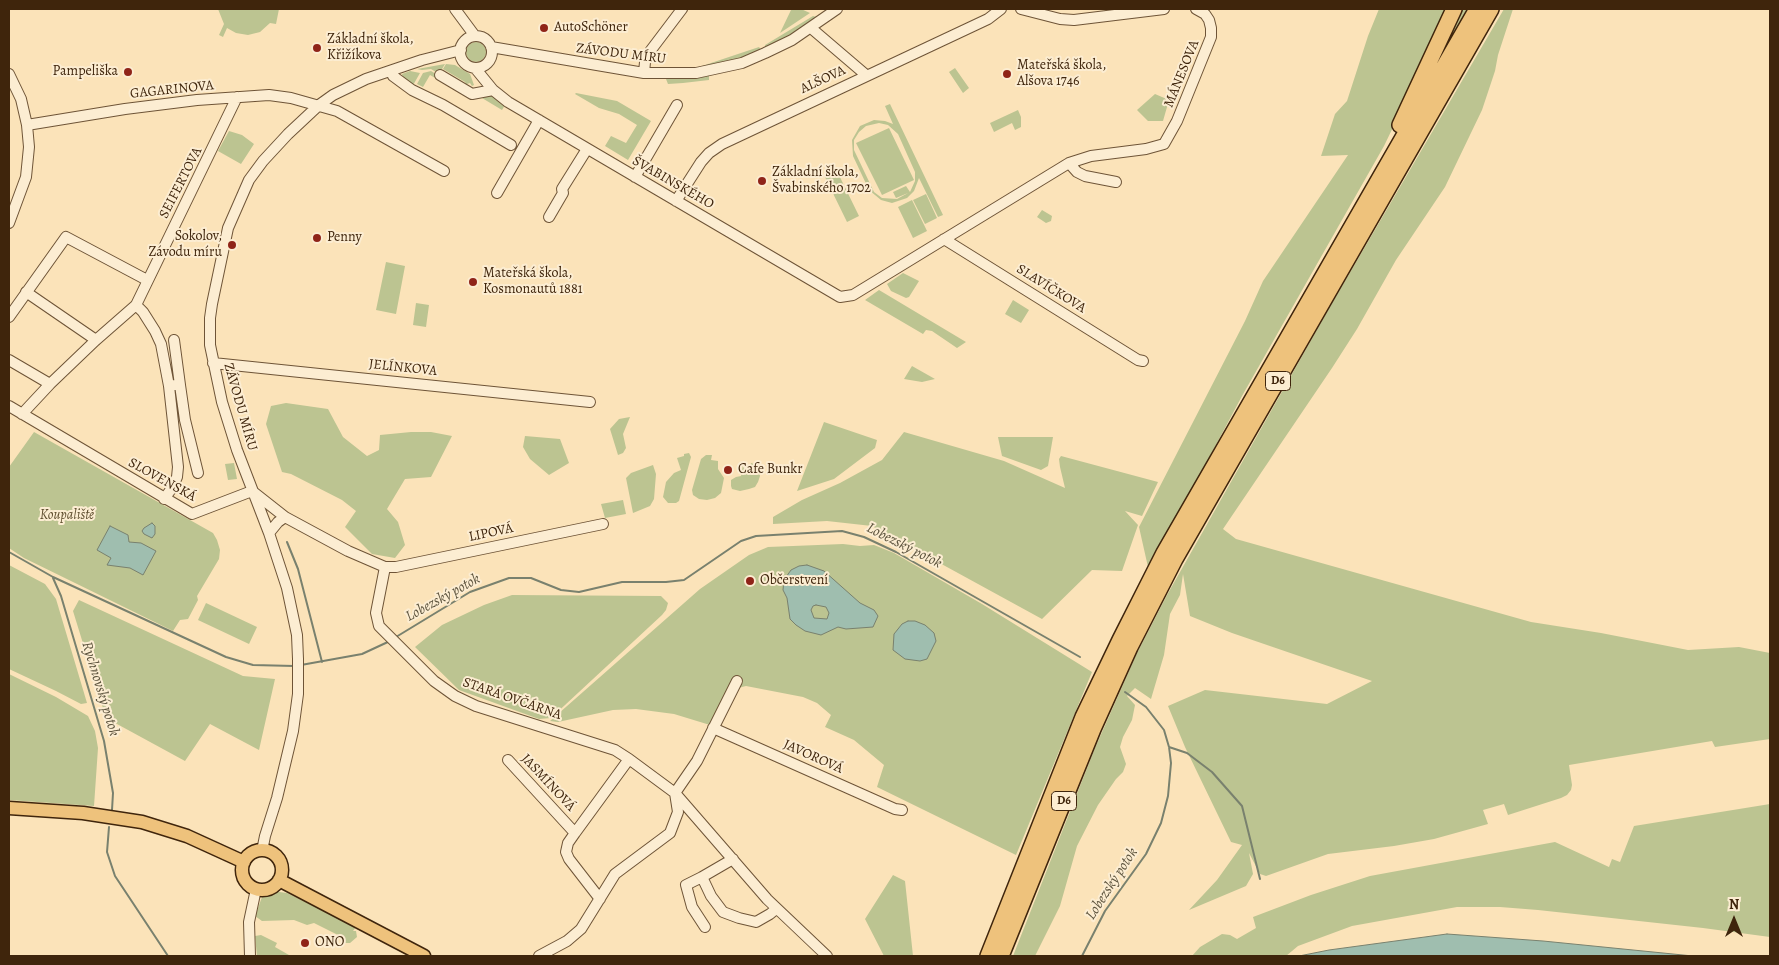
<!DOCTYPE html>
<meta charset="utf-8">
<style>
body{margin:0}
#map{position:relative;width:1779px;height:965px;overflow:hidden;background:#fbe3b9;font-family:Alegreya,serif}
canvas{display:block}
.frame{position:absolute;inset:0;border:10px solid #3f250c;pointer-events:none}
.north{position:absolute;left:1709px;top:895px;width:50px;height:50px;-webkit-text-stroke:4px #fcedd2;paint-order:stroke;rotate:0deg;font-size:14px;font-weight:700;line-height:20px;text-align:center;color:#3f250c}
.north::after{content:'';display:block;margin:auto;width:18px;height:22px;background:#3f250c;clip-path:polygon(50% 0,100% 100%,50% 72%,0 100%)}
</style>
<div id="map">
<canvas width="1779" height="965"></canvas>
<div class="frame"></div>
<div class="north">N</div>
</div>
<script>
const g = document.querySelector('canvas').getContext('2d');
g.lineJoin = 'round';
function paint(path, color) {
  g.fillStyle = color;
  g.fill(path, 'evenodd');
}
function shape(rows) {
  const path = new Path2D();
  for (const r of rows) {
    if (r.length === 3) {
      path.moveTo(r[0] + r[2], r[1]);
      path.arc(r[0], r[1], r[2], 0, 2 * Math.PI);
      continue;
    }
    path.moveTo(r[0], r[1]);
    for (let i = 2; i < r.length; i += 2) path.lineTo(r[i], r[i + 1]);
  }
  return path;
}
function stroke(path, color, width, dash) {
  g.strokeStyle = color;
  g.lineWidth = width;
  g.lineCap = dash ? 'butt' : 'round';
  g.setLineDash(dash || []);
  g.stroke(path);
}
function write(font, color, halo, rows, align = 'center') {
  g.font = font + ' Alegreya,serif';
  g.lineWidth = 4;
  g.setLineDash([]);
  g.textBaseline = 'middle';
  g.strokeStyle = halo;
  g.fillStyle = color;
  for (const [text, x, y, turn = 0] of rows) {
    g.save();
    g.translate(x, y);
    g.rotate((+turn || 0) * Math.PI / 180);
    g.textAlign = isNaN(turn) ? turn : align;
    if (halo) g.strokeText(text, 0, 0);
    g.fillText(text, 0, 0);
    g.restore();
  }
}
paint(shape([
 [218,9,279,9,276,24,270,23,260,32,248,35,236,33,227,28,223,37,219,35,224,24],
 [801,9,810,13,780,33,791,10],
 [1379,9,1450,9,1384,146,1242,396,1179,514,1148,567,1139,527,1245,321,1263,281,1348,155,1321,156,1335,114,1347,101,1368,36],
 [1458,9,1468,9,1431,73],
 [1504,9,1513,9,1498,55,1495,71,1482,110,1445,187,1396,260,1357,329,1332,368,1223,529,1236,539,1531,622,1601,633,1688,650,1739,647,1770,653,1770,739,1715,747,1712,741,1569,765,1572,785,1571,790,1567,795,1561,798,1508,815,1504,804,1483,810,1488,824,1434,839,1394,846,1328,854,1266,876,1260,874,1249,853,1253,874,1246,886,1189,910,1217,880,1242,845,1231,842,1185,747,1168,706,1205,690,1327,704,1372,681,1232,633,1190,616,1183,574,1180,595,1170,614,1164,655,1151,699,1135,688,1127,696,1135,705,1132,720,1123,737,1120,747,1126,764,1123,772,1116,779,1098,805,1077,846,1060,906,1035,956,1013,956,1095,748,1137,653,1167,595,1331,305],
 [813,16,817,17,795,32,777,43,765,47,765,45],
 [476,52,10],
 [759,47,762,51,740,59,704,67,702,66],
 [445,64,439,74,431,69,422,70,417,69],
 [446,64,455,65,470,74,474,85,472,86,470,83,467,84,468,88,465,82,443,69],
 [955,68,969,88,963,93,949,72],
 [410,71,420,73,412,87,403,78,402,74],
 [431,71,439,76,437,79,430,75,423,87,417,84,423,73],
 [709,76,709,80,683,83,668,84,666,79],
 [576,93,617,101,651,121,628,160,605,146,611,136,626,143,637,125,619,114,599,108,575,94],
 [1155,94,1169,100,1163,121,1148,121,1137,110],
 [491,95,505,105,502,110,482,98,482,97],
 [890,104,943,215,938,217,919,178,914,191,907,198,892,203,881,200,869,190,853,156,852,140,860,126,874,120,885,121,893,124,885,106],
 [879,123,888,125,898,134,915,172,915,181,910,192,906,186,893,192,896,198,908,193,897,199,882,198,874,192,854,150,854,140,859,132,866,126],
 [1018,110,1021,117,1021,127,1015,130,1012,123,994,132,990,123],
 [889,128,914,180,882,195,856,143],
 [229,131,242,135,254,144,241,164,218,151],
 [836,169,859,216,847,222,824,175],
 [926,194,937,218,925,224,913,200],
 [912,200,927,231,913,238,898,207],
 [1042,210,1052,216,1051,221,1046,223,1037,217],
 [386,262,405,266,396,314,376,310],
 [903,273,919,281,909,297,906,298,891,291,887,284],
 [879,290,966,342,957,348,932,331,926,330,923,334,865,300],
 [1013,300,1029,310,1021,323,1005,314],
 [416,303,429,305,426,327,413,325],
 [912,366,935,379,922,382,904,379],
 [286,403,328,409,343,437,367,456,379,450,380,435,411,432,431,432,452,436,431,477,405,479,387,509,398,522,405,545,395,558,372,554,345,527,356,511,342,500,291,474,282,472,266,424,271,406],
 [630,417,623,434,626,448,623,453,618,455,610,429,619,419],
 [824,422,877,440,875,448,834,479,797,491],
 [34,432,213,533,217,540,220,550,219,559,197,596,198,600,188,619,180,620,173,631,24,558,9,548,9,467],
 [904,432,1004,461,1065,488,1060,467,1059,459,1061,456,1158,482,1142,516,1125,511,1138,525,1122,571,1092,570,1042,619,872,526,827,521,773,524,773,517,802,500,840,483,882,460],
 [525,436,560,439,569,463,549,475,530,459,523,447],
 [998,437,1053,437,1048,466,1041,470,1002,456],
 [689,453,691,457,679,501,676,503,668,503,663,497,666,482,674,473,681,470,677,458,684,456,684,454],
 [706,455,712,455,711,460,718,461,718,469,724,478,721,493,715,498,707,500,699,499,693,495,692,490,701,459],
 [234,463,237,479,228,480,225,464],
 [751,463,754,464,754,466,759,470,760,476,758,482,755,487,749,489,740,491,732,489,731,486,731,480,736,477,741,476,743,465,750,467],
 [653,465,656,474,654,499,650,506,633,513,626,478,631,473],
 [623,500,626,514,605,518,601,504],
 [843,544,860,546,874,545,894,553,982,604,1092,672,1016,855,877,787,884,765,854,740,825,727,831,715,817,703,803,697,746,686,738,688,710,725,674,714,636,709,613,710,558,722,550,721,700,589,749,555,768,547],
 [9,565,45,584,56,599,87,703,81,704,56,691,9,669],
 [512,595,661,596,668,603,666,610,662,615,551,718,539,719,459,690,415,647,442,625,484,605],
 [79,600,243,676,275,679,259,750,210,724,185,761,106,718,73,611],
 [206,603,257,627,249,644,198,620],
 [9,674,56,697,88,716,95,731,98,748,94,806,9,800],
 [1770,804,1770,937,1703,928,1538,910,1500,907,1457,907,1352,926,1298,946,1286,956,1192,956,1200,947,1222,934,1230,935,1237,939,1256,928,1253,917,1311,895,1370,876,1555,842,1609,867,1612,859,1620,862,1634,826],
 [893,875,905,881,913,956,884,956,865,919],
 [272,891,287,893,356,927,353,931,356,931,357,937,350,943,342,943,344,938,314,923,307,925,294,920,262,921,255,916,262,897],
 [261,935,277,943,275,947,289,955,288,956,257,956,255,936]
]), '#bcc491');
const water = shape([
 [152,523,155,526,155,534,152,538,144,534,142,531,144,528,152,523],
 [110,526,128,535,129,542,141,543,156,551,143,575,130,568,107,565,111,558,97,550,110,526],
 [807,565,824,571,860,603,874,610,878,616,873,627,846,629,838,627,821,635,805,631,796,625,790,619,787,598,783,590,784,580,791,570,799,566,807,565],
 [816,605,826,607,829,613,827,619,814,618,811,610,813,606,816,605],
 [908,621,915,621,925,625,934,633,936,641,927,659,920,661,905,659,893,650,894,634,902,624,908,621],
 [1447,934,1543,941,1693,956,1299,956,1329,950,1447,934]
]);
paint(water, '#9fbeaf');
stroke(water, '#79816e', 1);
stroke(shape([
 [287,542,298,569,322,662],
 [9,552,53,577,226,657,253,665,294,666],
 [53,578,61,596,104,741,113,793,112,810],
 [396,637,470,592,509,578,531,578,561,590,579,592,622,582,666,582,684,580,741,541,756,536,842,531,864,537,896,552,1080,657],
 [301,665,362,654,390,641],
 [1169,747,1187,753,1212,772,1242,806,1260,879],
 [109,827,107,852,115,876,168,956],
 [1082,956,1105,911,1146,854,1161,823,1168,796,1171,763,1169,747,1164,730,1146,707,1125,692]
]), '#79816e', 2);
const minor = shape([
 [455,9,475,36],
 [1021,9,1060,19,1074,20,1164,9],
 [811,28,866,75],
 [476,52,16],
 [491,47,644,73,696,73,742,63,765,53,792,40,837,9],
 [475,68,493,90,508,102,840,297,853,295,1069,163,1091,156,1146,149,1164,144,1177,121,1211,37,1211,28,1209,20,1205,14,1196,9],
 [391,71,393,76,412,90,443,105,511,145],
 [644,73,645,62,651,50,682,9],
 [9,74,21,99,27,125,29,147,26,177,9,223],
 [440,75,472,94,493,90],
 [27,125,125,109,197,100,269,95,291,98,337,111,444,171],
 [1069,163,1077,172,1085,176,1116,182],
 [635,177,677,105],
 [497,193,539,120],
 [676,201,701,162,709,153,722,144,988,19,1001,9],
 [549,217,563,193,562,189,587,149],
 [944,239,1138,360,1143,361],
 [26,292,96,340],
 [136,305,143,312,155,331,161,344,169,386,178,467,177,477,172,488,164,499],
 [9,317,66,237,147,280],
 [174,340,180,385,175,385],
 [9,360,50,384],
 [213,363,590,402],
 [180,385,185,420,198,473],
 [9,406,192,514,252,491,285,517,348,551,385,567,396,567,603,524],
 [22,414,50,384,96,340,136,305,237,97],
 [269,533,278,522,285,517],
 [385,567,376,613,379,626,434,681,455,696,476,706,615,750,629,759,675,793,767,899,827,956],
 [713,728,895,809,902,810],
 [508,760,575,833,568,843,566,852,569,859,600,899],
 [575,833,629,759],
 [262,851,265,836,277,798,293,731,298,694,298,659,297,635,287,588,269,533,237,450,222,402,210,345,210,318,212,304,228,228,249,180,263,161,288,134,319,105,333,95,366,79,422,60,461,50],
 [733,859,702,877,711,896,723,912,739,918,756,922,770,914,776,909],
 [702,877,686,885,692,907,705,927],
 [250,956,249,922,256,889],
 [539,956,567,941,581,929,615,874,670,833,678,812,675,793,697,761,737,681]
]);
const major = shape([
 [9,808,83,813,142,822,187,836,244,862],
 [262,870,20],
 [279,880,424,956]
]);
const highway = shape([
 [1400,125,1454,9],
 [988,956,1083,717,1120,640,1164,553,1477,9],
 [1001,956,1093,729,1130,647,1175,559,1491,9]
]);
stroke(minor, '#6e5437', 12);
stroke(major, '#3f250c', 15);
stroke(highway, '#3f250c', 18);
stroke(minor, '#fcedd2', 10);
stroke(major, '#eec27c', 12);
stroke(highway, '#eec27c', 15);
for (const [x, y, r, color] of [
 [544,28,5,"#8f2418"],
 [317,48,5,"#8f2418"],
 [128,72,5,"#8f2418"],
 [1007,74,5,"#8f2418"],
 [762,181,5,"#8f2418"],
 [317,238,5,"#8f2418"],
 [232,245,5,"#8f2418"],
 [473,282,5,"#8f2418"],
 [728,470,5,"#8f2418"],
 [750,581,5,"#8f2418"],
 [305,943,5,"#8f2418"]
]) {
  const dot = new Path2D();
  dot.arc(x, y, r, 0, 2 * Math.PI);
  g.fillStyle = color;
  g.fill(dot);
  stroke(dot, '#fcedd2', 2);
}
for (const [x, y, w] of [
 [1278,381,25],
 [1064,801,25]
]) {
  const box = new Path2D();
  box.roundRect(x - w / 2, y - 9.5, w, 19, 4);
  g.fillStyle = '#fcedd2';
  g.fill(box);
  stroke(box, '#3f250c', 1);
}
write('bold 12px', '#3f250c', null, [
 ["D6",1278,381],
 ["D6",1064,801]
]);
write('14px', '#3f250c', '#fcedd2', [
 ["AutoSchöner",554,28],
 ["Základní škola,",327,40],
 ["Křižíkova",327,56],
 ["Mateřská škola,",1017,66],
 ["Alšova 1746",1017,82],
 ["Pampeliška",118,72,"right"],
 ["Základní škola,",772,173],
 ["Švabinského 1702",772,189],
 ["Sokolov,",222,237,"right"],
 ["Závodu míru",222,253,"right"],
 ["Penny",327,238],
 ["Mateřská škola,",483,274],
 ["Kosmonautů 1881",483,290],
 ["Cafe Bunkr",738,470],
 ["Občerstvení",760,581],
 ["ONO",315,943]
], 'left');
write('14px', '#3f250c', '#fcedd2', [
 ["ZÁVODU MÍRU",621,54,7],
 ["MÁNESOVA",1182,74,-68],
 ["ALŠOVA",823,80,-25],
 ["GAGARINOVA",172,90,-6],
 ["SEIFERTOVA",181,183,-63],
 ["ŠVABINSKÉHO",673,183,30],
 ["SLAVÍČKOVA",1051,289,32],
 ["JELÍNKOVA",403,368,6],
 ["ZÁVODU MÍRU",240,407,74],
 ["SLOVENSKÁ",162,480,29],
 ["LIPOVÁ",491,533,-12],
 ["STARÁ OVČÁRNA",512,699,19],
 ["JAVOROVÁ",813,757,24],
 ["JASMÍNOVÁ",548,783,47]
]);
write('italic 14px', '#5e4d2d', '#fcedd2', [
 ["Koupaliště",67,516]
]);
write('italic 15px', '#5c533d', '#fcedd2', [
 ["Lobezský potok",904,546,27],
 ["Lobezský potok",443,598,-29],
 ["Rychnovský potok",100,689,73],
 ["Lobezský potok",1112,884,-57]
]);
</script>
